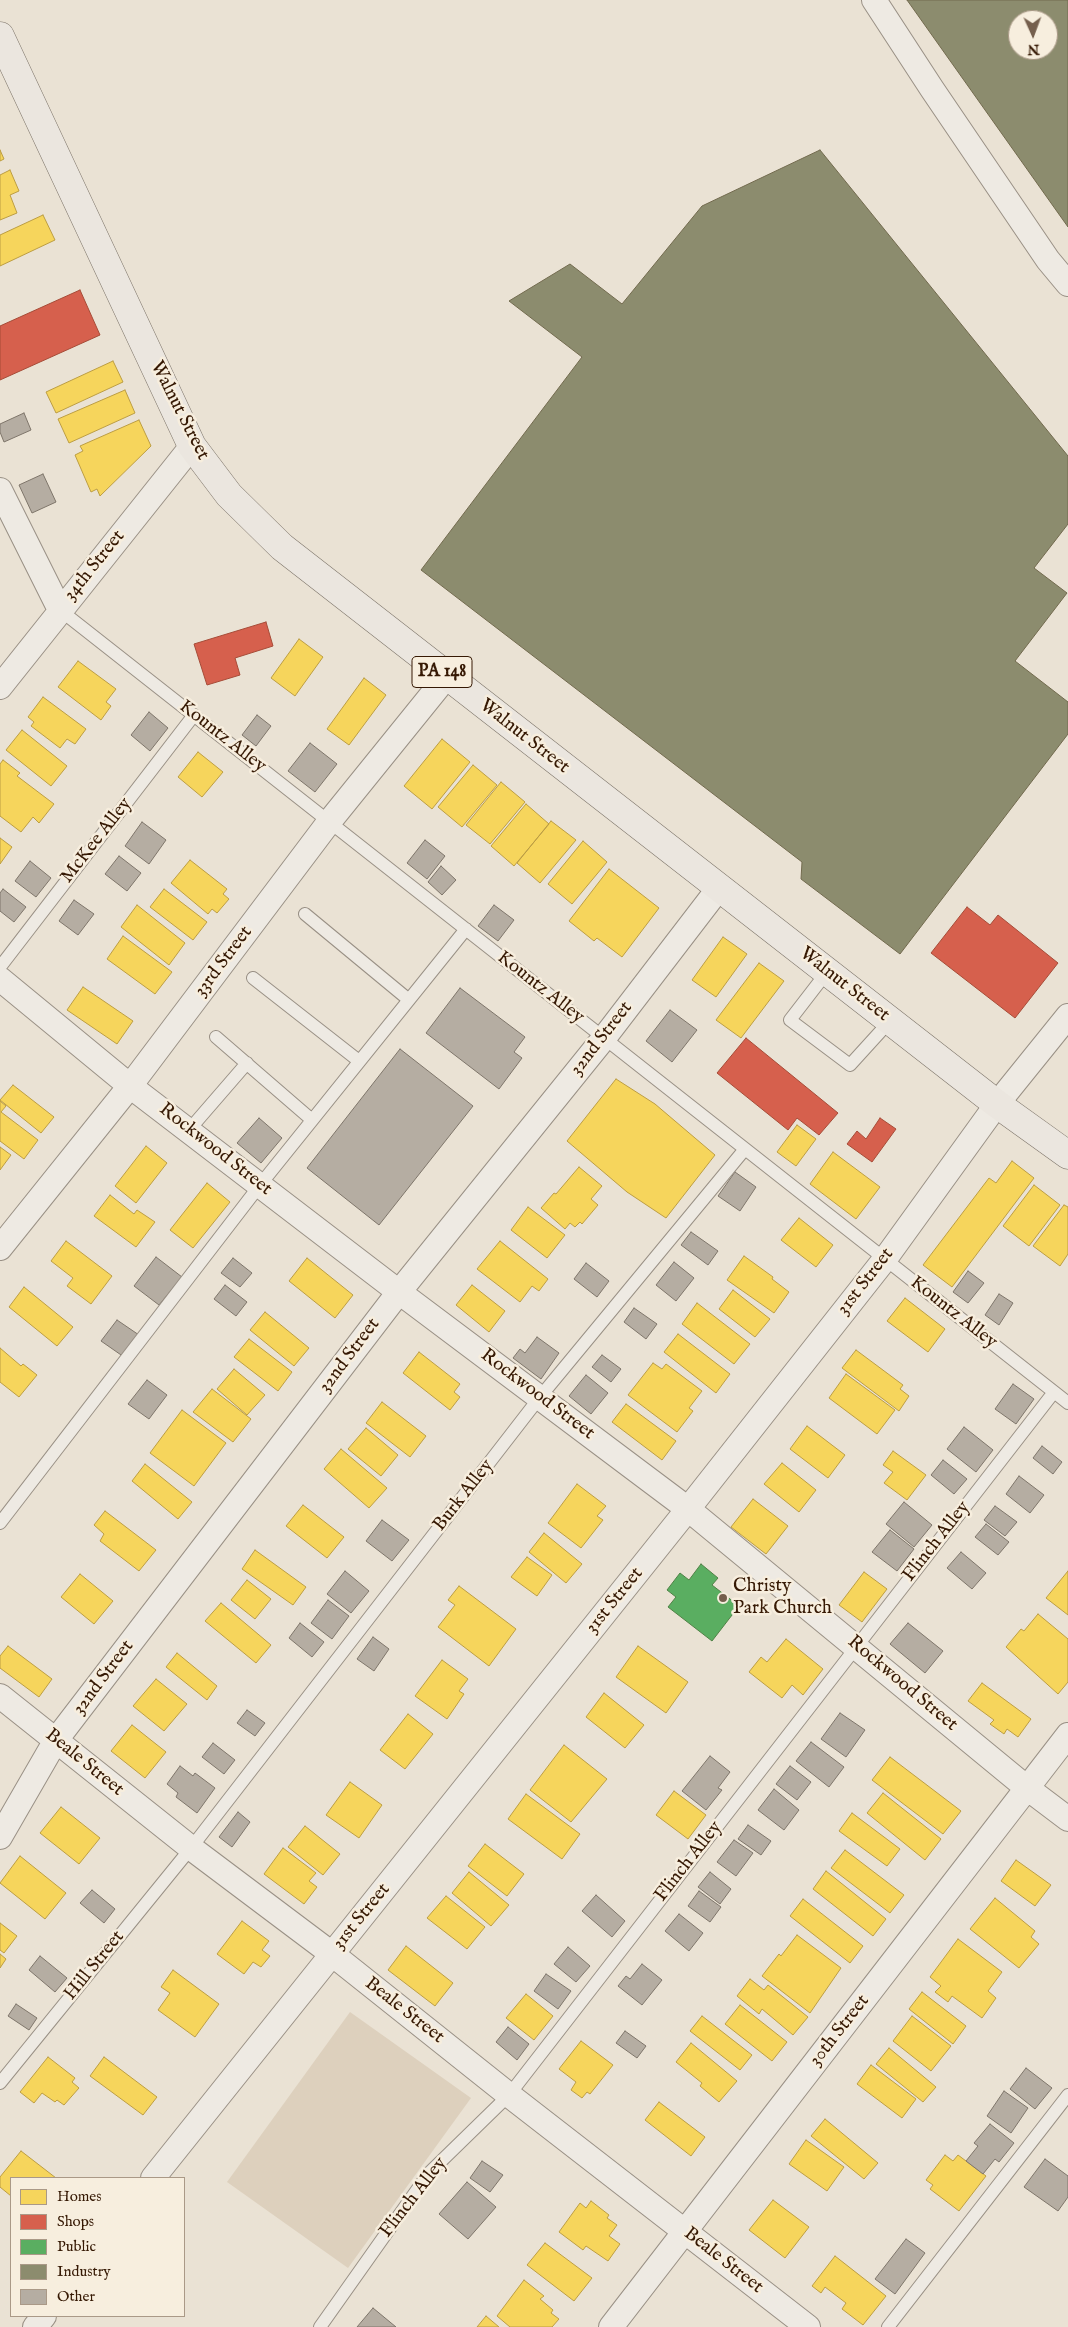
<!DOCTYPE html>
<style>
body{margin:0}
#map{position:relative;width:1068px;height:2327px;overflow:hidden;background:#eae2d4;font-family:"IM FELL English",serif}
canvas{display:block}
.legend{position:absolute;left:10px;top:2177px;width:175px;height:140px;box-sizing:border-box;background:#f7eede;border:1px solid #aa9987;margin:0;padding:6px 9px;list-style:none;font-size:15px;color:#361904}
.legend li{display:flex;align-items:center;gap:10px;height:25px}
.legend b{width:25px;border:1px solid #aa9987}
.north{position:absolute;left:1008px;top:10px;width:50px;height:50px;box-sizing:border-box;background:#f7eede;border:1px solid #aa9987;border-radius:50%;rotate:178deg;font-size:14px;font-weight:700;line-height:20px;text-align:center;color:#361904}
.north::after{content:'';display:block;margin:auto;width:18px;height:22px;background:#755f4d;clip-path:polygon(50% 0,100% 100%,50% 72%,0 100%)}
</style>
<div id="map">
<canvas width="1068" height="2327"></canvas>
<ul class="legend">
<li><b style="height:14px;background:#f6d55c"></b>Homes</li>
<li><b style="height:14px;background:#d6604d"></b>Shops</li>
<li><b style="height:14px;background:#5aae61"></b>Public</li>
<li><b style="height:14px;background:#8c8c6e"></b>Industry</li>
<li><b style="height:14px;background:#b5ada2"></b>Other</li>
</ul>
<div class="north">N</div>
</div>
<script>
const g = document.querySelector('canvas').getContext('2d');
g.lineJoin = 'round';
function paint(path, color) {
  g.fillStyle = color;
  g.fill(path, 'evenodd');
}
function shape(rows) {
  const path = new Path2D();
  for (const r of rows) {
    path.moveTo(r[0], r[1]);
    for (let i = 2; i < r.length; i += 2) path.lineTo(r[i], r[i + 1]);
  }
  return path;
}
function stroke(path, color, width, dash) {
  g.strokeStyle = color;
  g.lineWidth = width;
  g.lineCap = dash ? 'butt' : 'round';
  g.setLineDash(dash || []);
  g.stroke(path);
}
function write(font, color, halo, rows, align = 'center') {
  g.font = font + ' "IM FELL English",serif';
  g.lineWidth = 5;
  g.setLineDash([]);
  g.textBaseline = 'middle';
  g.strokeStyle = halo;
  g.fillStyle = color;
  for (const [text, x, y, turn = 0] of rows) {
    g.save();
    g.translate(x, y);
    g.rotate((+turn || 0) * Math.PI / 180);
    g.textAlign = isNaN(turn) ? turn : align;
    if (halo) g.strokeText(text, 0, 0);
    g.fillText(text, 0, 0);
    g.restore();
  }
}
paint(shape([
 [350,2012,471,2098,348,2268,227,2182]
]), '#ddd0bd');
const homes = shape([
 [0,150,4,159,0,161,0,150],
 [10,170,19,191,10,195,17,213,0,220,0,175,10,170],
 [43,215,55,240,0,266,0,235,43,215],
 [113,361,123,382,56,413,46,392,113,361],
 [125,390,135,413,69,443,58,419,125,390],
 [139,420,151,446,100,496,97,489,91,492,75,455,83,451,80,446,139,420],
 [299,639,323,657,295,696,271,678,299,639],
 [78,661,116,689,106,702,111,706,101,720,58,687,78,661],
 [364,678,386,695,349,745,327,729,364,678],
 [43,697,86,729,75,744,67,739,60,748,31,726,34,722,28,717,43,697],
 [22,730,67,766,51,786,6,750,22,730],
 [442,739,470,762,432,809,404,786,442,739],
 [198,752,223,772,202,797,178,777,198,752],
 [3,760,20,773,17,776,54,804,39,823,33,817,21,832,0,816,0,764,3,760],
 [473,765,497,785,462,827,438,807,473,765],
 [501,782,525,802,490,844,466,825,501,782],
 [526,804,549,824,514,866,491,846,526,804],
 [551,821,576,840,540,883,517,863,551,821],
 [0,838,12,847,0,864,0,838],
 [583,841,607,862,572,904,548,884,583,841],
 [190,860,227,889,223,894,229,899,217,913,212,909,208,914,171,883,190,860],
 [609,869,659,908,622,957,597,938,594,941,569,921,609,869],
 [164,889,207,922,193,940,150,907,164,889],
 [137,905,185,943,169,965,121,927,137,905],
 [123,936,172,972,155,994,107,959,123,936],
 [723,937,747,954,716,997,692,980,723,937],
 [759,963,784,981,741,1038,716,1020,759,963],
 [83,987,133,1021,117,1044,67,1010,83,987],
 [616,1079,655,1104,715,1155,666,1218,627,1192,567,1141,616,1079],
 [13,1085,54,1117,41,1133,0,1100,13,1085],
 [0,1101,6,1106,1,1112,38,1140,24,1159,0,1141,0,1101],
 [797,1125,816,1139,796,1166,777,1152,797,1125],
 [146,1146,167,1163,136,1203,115,1186,146,1146],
 [0,1147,11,1155,0,1170,0,1147],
 [833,1152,880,1187,856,1219,810,1184,833,1152],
 [1012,1161,1034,1178,952,1287,923,1265,989,1178,996,1183,1012,1161],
 [579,1167,602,1186,591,1199,598,1205,582,1224,580,1222,575,1227,570,1223,565,1229,541,1208,554,1193,556,1194,579,1167],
 [207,1183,230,1202,193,1248,170,1230,207,1183],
 [1034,1185,1060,1205,1029,1246,1003,1226,1034,1185],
 [110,1195,134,1214,137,1210,155,1222,136,1247,94,1216,110,1195],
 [1064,1205,1068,1207,1068,1254,1060,1266,1033,1246,1064,1205],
 [528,1207,565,1235,547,1258,511,1230,528,1207],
 [799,1218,833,1245,816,1267,781,1240,799,1218],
 [66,1241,112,1276,91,1304,67,1286,73,1278,51,1261,66,1241],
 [500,1241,548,1279,539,1291,532,1286,520,1302,477,1269,500,1241],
 [744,1256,773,1277,772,1279,789,1292,774,1313,727,1280,744,1256],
 [307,1258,353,1295,335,1318,289,1281,307,1258],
 [472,1285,505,1311,489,1332,456,1305,472,1285],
 [24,1287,73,1327,57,1346,9,1307,24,1287],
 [733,1290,770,1319,755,1337,719,1309,733,1290],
 [905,1298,945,1329,928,1352,887,1321,905,1298],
 [697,1303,750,1344,734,1364,682,1324,697,1303],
 [265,1312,309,1348,294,1366,250,1330,265,1312],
 [678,1334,730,1374,716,1393,664,1352,678,1334],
 [249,1339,292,1372,278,1391,234,1357,249,1339],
 [0,1348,21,1366,23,1364,37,1375,19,1397,0,1382,0,1348],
 [856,1350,903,1385,900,1389,909,1396,899,1411,842,1368,856,1350],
 [419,1352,460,1384,454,1392,460,1397,450,1410,403,1373,419,1352],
 [653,1363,662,1369,666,1364,702,1391,689,1408,693,1411,677,1432,628,1395,653,1363],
 [234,1369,265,1395,247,1415,217,1389,234,1369],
 [846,1374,895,1410,877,1434,829,1398,846,1374],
 [212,1389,251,1419,233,1442,193,1412,212,1389],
 [382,1402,426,1436,410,1457,366,1423,382,1402],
 [626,1404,676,1441,662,1460,612,1422,626,1404],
 [182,1410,226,1443,194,1486,150,1453,182,1410],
 [807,1426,845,1455,828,1478,790,1449,807,1426],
 [366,1428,398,1455,381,1476,348,1449,366,1428],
 [341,1449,387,1488,369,1508,324,1469,341,1449],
 [893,1451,926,1475,907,1500,884,1483,893,1472,883,1465,893,1451],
 [782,1463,816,1490,799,1512,764,1484,782,1463],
 [145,1464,192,1502,178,1519,132,1481,145,1464],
 [577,1484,606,1506,597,1516,603,1520,581,1548,548,1523,577,1484],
 [753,1499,788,1526,766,1554,731,1527,753,1499],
 [303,1505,344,1537,327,1558,286,1526,303,1505],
 [105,1511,156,1550,139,1571,100,1541,104,1534,94,1525,105,1511],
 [544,1533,582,1564,566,1583,529,1552,544,1533],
 [255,1550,306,1587,293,1605,242,1569,255,1550],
 [527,1557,552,1575,537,1596,511,1577,527,1557],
 [1068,1571,1068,1615,1046,1598,1068,1571],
 [864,1572,887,1589,862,1622,839,1605,864,1572],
 [80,1574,113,1601,94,1624,61,1597,80,1574],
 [247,1580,271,1599,255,1619,231,1600,247,1580],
 [459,1586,516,1629,489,1666,438,1627,455,1605,448,1600,459,1586],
 [221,1603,271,1645,256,1663,205,1621,221,1603],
 [1038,1614,1068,1639,1068,1682,1058,1694,1006,1647,1021,1629,1024,1631,1038,1614],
 [786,1639,823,1669,803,1695,792,1685,782,1698,749,1672,761,1657,767,1662,786,1639],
 [8,1646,52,1679,39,1697,0,1668,0,1656,8,1646],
 [638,1646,688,1682,666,1713,616,1677,638,1646],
 [177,1653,217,1686,207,1700,166,1667,177,1653],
 [442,1660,468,1679,459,1691,464,1694,447,1719,415,1696,442,1660],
 [156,1679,187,1704,164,1731,133,1706,156,1679],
 [982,1683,1031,1719,1018,1737,1007,1729,1004,1734,990,1724,994,1720,968,1701,982,1683],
 [604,1693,644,1725,625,1748,586,1717,604,1693],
 [408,1714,433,1734,405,1769,380,1750,408,1714],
 [132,1725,166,1752,145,1778,111,1751,132,1725],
 [564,1745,607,1779,571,1822,530,1790,564,1745],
 [890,1757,961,1811,943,1834,872,1780,890,1757],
 [350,1782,382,1805,359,1838,326,1815,350,1782],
 [674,1791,706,1815,688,1839,656,1815,674,1791],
 [883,1793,941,1839,925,1860,867,1813,883,1793],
 [526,1794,580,1834,562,1859,508,1819,526,1794],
 [61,1807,100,1838,79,1864,40,1833,61,1807],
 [852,1813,900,1849,887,1866,839,1831,852,1813],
 [305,1826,340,1854,323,1875,288,1847,305,1826],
 [485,1844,524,1874,507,1896,468,1866,485,1844],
 [283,1848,316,1873,309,1881,317,1887,304,1904,264,1874,283,1848],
 [845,1850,904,1895,890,1913,831,1868,845,1850],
 [20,1856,66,1893,45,1919,0,1883,20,1856],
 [1016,1860,1051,1885,1035,1906,1001,1881,1016,1860],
 [826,1871,886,1919,873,1936,813,1889,826,1871],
 [469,1872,509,1905,491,1926,452,1893,469,1872],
 [446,1896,485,1927,467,1949,427,1918,446,1896],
 [995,1898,1035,1931,1031,1937,1039,1944,1019,1968,970,1929,995,1898],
 [803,1899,863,1946,850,1963,790,1916,803,1899],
 [242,1921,269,1941,262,1950,270,1956,261,1967,253,1962,244,1974,217,1954,242,1921],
 [0,1923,17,1936,4,1953,0,1950,0,1923],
 [797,1935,841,1968,810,2013,762,1976,779,1954,781,1956,797,1935],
 [958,1939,1002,1972,988,1991,996,1998,982,2018,952,1996,948,2002,935,1992,941,1986,930,1977,958,1939],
 [406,1946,453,1983,435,2006,388,1970,406,1946],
 [0,1954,6,1959,0,1968,0,1954],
 [173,1970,219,2004,195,2037,158,2010,170,1993,161,1987,173,1970],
 [750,1979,764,1990,768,1985,808,2017,793,2035,762,2009,759,2014,737,1996,750,1979],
 [922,1992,966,2026,953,2044,909,2009,922,1992],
 [526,1994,553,2016,534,2040,506,2018,526,1994],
 [740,2005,787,2042,772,2061,725,2024,740,2005],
 [702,2016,752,2055,740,2070,690,2031,702,2016],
 [912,2016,951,2046,931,2071,893,2041,912,2016],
 [581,2041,613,2065,590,2094,587,2092,582,2098,571,2090,576,2082,559,2069,581,2041],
 [691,2043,737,2081,719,2102,700,2086,702,2083,676,2062,691,2043],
 [889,2048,936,2087,923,2102,876,2064,889,2048],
 [48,2057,75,2078,72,2082,79,2088,64,2105,57,2100,55,2102,42,2093,34,2103,20,2092,48,2057],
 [104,2057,157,2097,143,2115,90,2076,104,2057],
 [871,2065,916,2099,902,2118,857,2084,871,2065],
 [659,2102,705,2137,691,2156,645,2120,659,2102],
 [825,2119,878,2163,864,2179,811,2136,825,2119],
 [806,2140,844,2167,827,2191,789,2164,806,2140],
 [21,2151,56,2178,11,2178,11,2196,0,2187,0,2177,21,2151],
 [945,2155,953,2161,958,2155,986,2176,959,2211,930,2189,933,2185,926,2180,945,2155],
 [773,2200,809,2227,785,2258,749,2230,773,2200],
 [591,2201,609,2215,607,2218,617,2225,609,2236,620,2244,608,2261,586,2246,583,2250,559,2232,580,2203,586,2208,591,2201],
 [545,2243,592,2278,574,2301,527,2265,545,2243],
 [835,2256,886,2296,863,2325,842,2309,846,2303,825,2287,821,2293,812,2286,835,2256],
 [524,2280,544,2296,540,2299,553,2310,551,2313,559,2319,552,2327,510,2327,497,2316,524,2280],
 [486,2316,499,2327,477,2327,486,2316]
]);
paint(homes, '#f6d55c');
stroke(homes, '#bc9d42', 1);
const shops = shape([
 [80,290,100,335,0,380,0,326,80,290],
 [266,622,273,646,235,658,240,675,207,685,194,644,266,622],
 [967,907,990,925,998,915,1058,963,1015,1018,931,953,967,907],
 [746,1038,838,1113,819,1135,797,1118,788,1130,717,1073,746,1038],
 [880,1118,896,1129,872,1162,847,1144,857,1131,866,1139,880,1118]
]);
paint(shops, '#d6604d');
stroke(shops, '#a64b37', 1);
const public = shape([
 [701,1564,718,1578,712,1585,739,1606,712,1641,668,1607,676,1597,667,1590,680,1573,689,1580,701,1564]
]);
paint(public, '#5aae61');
stroke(public, '#4f8145', 1);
const industry = shape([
 [907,0,1068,0,1068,227,907,0],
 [1018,20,1048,20,1048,50,1018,50,1018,20],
 [820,150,1068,456,1068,524,1034,568,1067,593,1015,661,1068,702,1068,734,900,954,801,879,802,862,421,570,582,357,509,301,570,264,622,304,702,206,820,150]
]);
paint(industry, '#8c8c6e');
stroke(industry, '#726a4e', 1);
const building = shape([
 [24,413,31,430,4,442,0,432,0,424,24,413],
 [43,474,56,502,32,513,19,485,43,474],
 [149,712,168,728,150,751,131,735,149,712],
 [257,715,271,726,256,746,242,735,257,715],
 [310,743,337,764,315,792,288,771,310,743],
 [142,822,166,840,149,864,125,846,142,822],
 [425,840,445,856,427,879,407,863,425,840],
 [119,856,141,873,127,891,105,874,119,856],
 [30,861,51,878,36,897,15,881,30,861],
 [441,866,456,880,442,895,428,882,441,866],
 [3,889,26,907,14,922,0,911,0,893,3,889],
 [74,900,94,914,78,935,59,921,74,900],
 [494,905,514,920,498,941,478,926,494,905],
 [460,988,525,1037,514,1052,522,1058,499,1089,426,1033,460,988],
 [670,1010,697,1030,672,1062,646,1041,670,1010],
 [400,1049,473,1106,379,1225,307,1168,400,1049],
 [259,1118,282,1138,261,1163,237,1143,259,1118],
 [735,1172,756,1187,740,1211,718,1196,735,1172],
 [691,1232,718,1251,708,1265,681,1245,691,1232],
 [156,1257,182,1277,159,1305,134,1286,156,1257],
 [233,1258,252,1273,240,1287,221,1273,233,1258],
 [674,1262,694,1278,676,1301,656,1285,674,1262],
 [586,1263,609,1281,597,1297,574,1279,586,1263],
 [968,1271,984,1283,968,1303,953,1292,968,1271],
 [225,1285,247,1302,236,1316,214,1299,225,1285],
 [999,1294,1013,1303,999,1325,985,1315,999,1294],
 [634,1308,657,1324,646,1339,624,1322,634,1308],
 [117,1320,139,1335,124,1357,101,1341,117,1320],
 [537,1337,559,1353,541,1379,513,1358,520,1349,525,1353,537,1337],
 [602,1355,621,1369,611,1382,592,1367,602,1355],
 [586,1375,608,1393,591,1414,569,1396,586,1375],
 [147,1380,167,1395,149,1419,128,1404,147,1380],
 [1013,1384,1034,1399,1016,1424,995,1409,1013,1384],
 [964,1427,993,1450,976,1472,947,1449,964,1427],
 [1042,1446,1062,1462,1053,1474,1033,1458,1042,1446],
 [943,1460,967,1479,954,1494,931,1475,943,1460],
 [1019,1476,1044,1495,1030,1513,1006,1494,1019,1476],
 [904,1502,932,1525,914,1547,886,1524,904,1502],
 [995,1506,1017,1522,1005,1536,984,1520,995,1506],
 [382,1520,409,1540,392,1561,366,1541,382,1520],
 [986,1524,1009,1542,998,1555,975,1537,986,1524],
 [890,1530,914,1549,897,1571,872,1552,890,1530],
 [961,1552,986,1573,972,1589,947,1568,961,1552],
 [345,1571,369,1591,351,1613,327,1594,345,1571],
 [328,1600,349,1616,332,1639,311,1623,328,1600],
 [300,1623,324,1642,312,1657,289,1638,300,1623],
 [908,1623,943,1651,925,1673,890,1644,908,1623],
 [373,1637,389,1649,374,1671,357,1659,373,1637],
 [247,1710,265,1723,255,1736,237,1723,247,1710],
 [840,1713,865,1730,846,1757,821,1739,840,1713],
 [811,1742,844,1767,829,1787,796,1761,811,1742],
 [213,1743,235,1760,224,1774,202,1757,213,1743],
 [710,1756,730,1772,718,1788,722,1790,706,1810,682,1791,710,1756],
 [180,1766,193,1776,195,1773,215,1788,197,1813,176,1797,178,1793,167,1784,180,1766],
 [790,1766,811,1782,797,1800,776,1784,790,1766],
 [774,1789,799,1810,784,1830,758,1810,774,1789],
 [238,1812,250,1822,232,1847,219,1837,238,1812],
 [748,1825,771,1841,761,1855,738,1839,748,1825],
 [734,1840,753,1853,736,1876,717,1862,734,1840],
 [710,1872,731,1889,720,1904,698,1887,710,1872],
 [92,1890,115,1909,104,1923,80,1903,92,1890],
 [699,1891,721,1907,710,1922,688,1906,699,1891],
 [596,1895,625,1921,612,1937,582,1911,596,1895],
 [679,1914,703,1933,689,1951,665,1931,679,1914],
 [568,1947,590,1966,576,1982,554,1964,568,1947],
 [40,1956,67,1978,55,1992,29,1970,40,1956],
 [642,1964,662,1980,642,2005,618,1986,626,1976,630,1979,642,1964],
 [546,1974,571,1991,558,2009,534,1991,546,1974],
 [16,2004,37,2018,29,2030,8,2016,16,2004],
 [508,2027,529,2044,517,2060,496,2042,508,2027],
 [625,2031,646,2046,637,2058,616,2043,625,2031],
 [1026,2068,1052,2088,1035,2109,1010,2089,1026,2068],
 [1004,2091,1028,2108,1011,2133,987,2116,1004,2091],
 [990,2124,1014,2143,999,2162,995,2159,983,2174,966,2161,978,2146,974,2143,990,2124],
 [1045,2159,1068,2176,1068,2197,1058,2211,1024,2187,1045,2159],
 [482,2161,503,2175,490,2192,470,2178,482,2161],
 [467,2182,496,2207,468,2239,439,2214,467,2182],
 [906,2239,925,2253,895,2294,875,2279,906,2239],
 [373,2308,396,2327,357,2327,373,2308]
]);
paint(building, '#b5ada2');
stroke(building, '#7e756a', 1);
const service = shape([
 [60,610,1068,1403],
 [305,914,409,1000],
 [0,967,194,715],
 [827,972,790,1020,850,1065,890,1021],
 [253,978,359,1061],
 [216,1037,312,1120],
 [189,1130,247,1063],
 [0,1523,260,1185,466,929],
 [0,2083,191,1848,540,1397,745,1149],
 [320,2327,429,2173,509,2095,1054,1392],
 [888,2327,1068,2095]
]);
const minor = shape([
 [874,0,932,89,1048,260,1068,284],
 [0,490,60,610],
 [0,687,192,446],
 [0,979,130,1086,399,1292,688,1509,1027,1788,1068,1819],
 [0,1248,130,1086,329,822,447,676],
 [0,1696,191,1848,332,1954,509,2095,808,2327],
 [0,1837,56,1740,399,1292,604,1038,719,888],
 [153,2178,688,1509,885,1259,997,1104,1068,1016],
 [35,2327,44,2316],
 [611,2327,1068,1735]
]);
const primary = shape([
 [0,36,192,446,229,495,282,547,997,1104,1068,1155]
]);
stroke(service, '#999085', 14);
stroke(minor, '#999085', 26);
stroke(primary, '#7e756a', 29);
stroke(service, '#eeeae3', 12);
stroke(minor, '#eeeae3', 24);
stroke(primary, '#ebe6df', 28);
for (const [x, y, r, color] of [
 [723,1598,5,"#755f4d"]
]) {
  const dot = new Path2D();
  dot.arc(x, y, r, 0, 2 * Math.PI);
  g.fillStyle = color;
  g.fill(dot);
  stroke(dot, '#f7eede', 2);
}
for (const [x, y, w] of [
 [442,672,60]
]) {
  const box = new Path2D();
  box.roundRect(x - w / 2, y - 15.5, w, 31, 4);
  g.fillStyle = '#f7eede';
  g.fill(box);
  stroke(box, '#361904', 1);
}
write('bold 18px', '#361904', null, [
 ["PA 148",442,672]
]);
write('19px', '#361904', '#f7eede', [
 ["Walnut Street",179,411,63],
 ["34th Street",95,566,-51],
 ["Kountz Alley",222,737,38],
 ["Walnut Street",524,737,38],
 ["McKee Alley",97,841,-52],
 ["33rd Street",224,962,-53],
 ["Walnut Street",844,985,38],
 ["Kountz Alley",540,988,38],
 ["32nd Street",602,1039,-52],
 ["Rockwood Street",215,1150,38],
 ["31st Street",866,1282,-52],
 ["Kountz Alley",953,1313,38],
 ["32nd Street",350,1356,-53],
 ["Rockwood Street",537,1395,37],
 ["Burk Alley",464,1496,-52],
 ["Flinch Alley",937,1542,-52],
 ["31st Street",615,1601,-51],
 ["32nd Street",104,1678,-53],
 ["Rockwood Street",902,1684,40],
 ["Beale Street",84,1763,39],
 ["Flinch Alley",689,1862,-52],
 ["31st Street",362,1917,-51],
 ["Hill Street",95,1966,-51],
 ["Beale Street",404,2011,38],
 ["30th Street",840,2031,-52],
 ["Flinch Alley",414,2198,-52],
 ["Beale Street",723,2261,38]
]);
write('19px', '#361904', '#f7eede', [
 ["Christy",733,1587],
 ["Park Church",733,1609]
], 'left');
</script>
